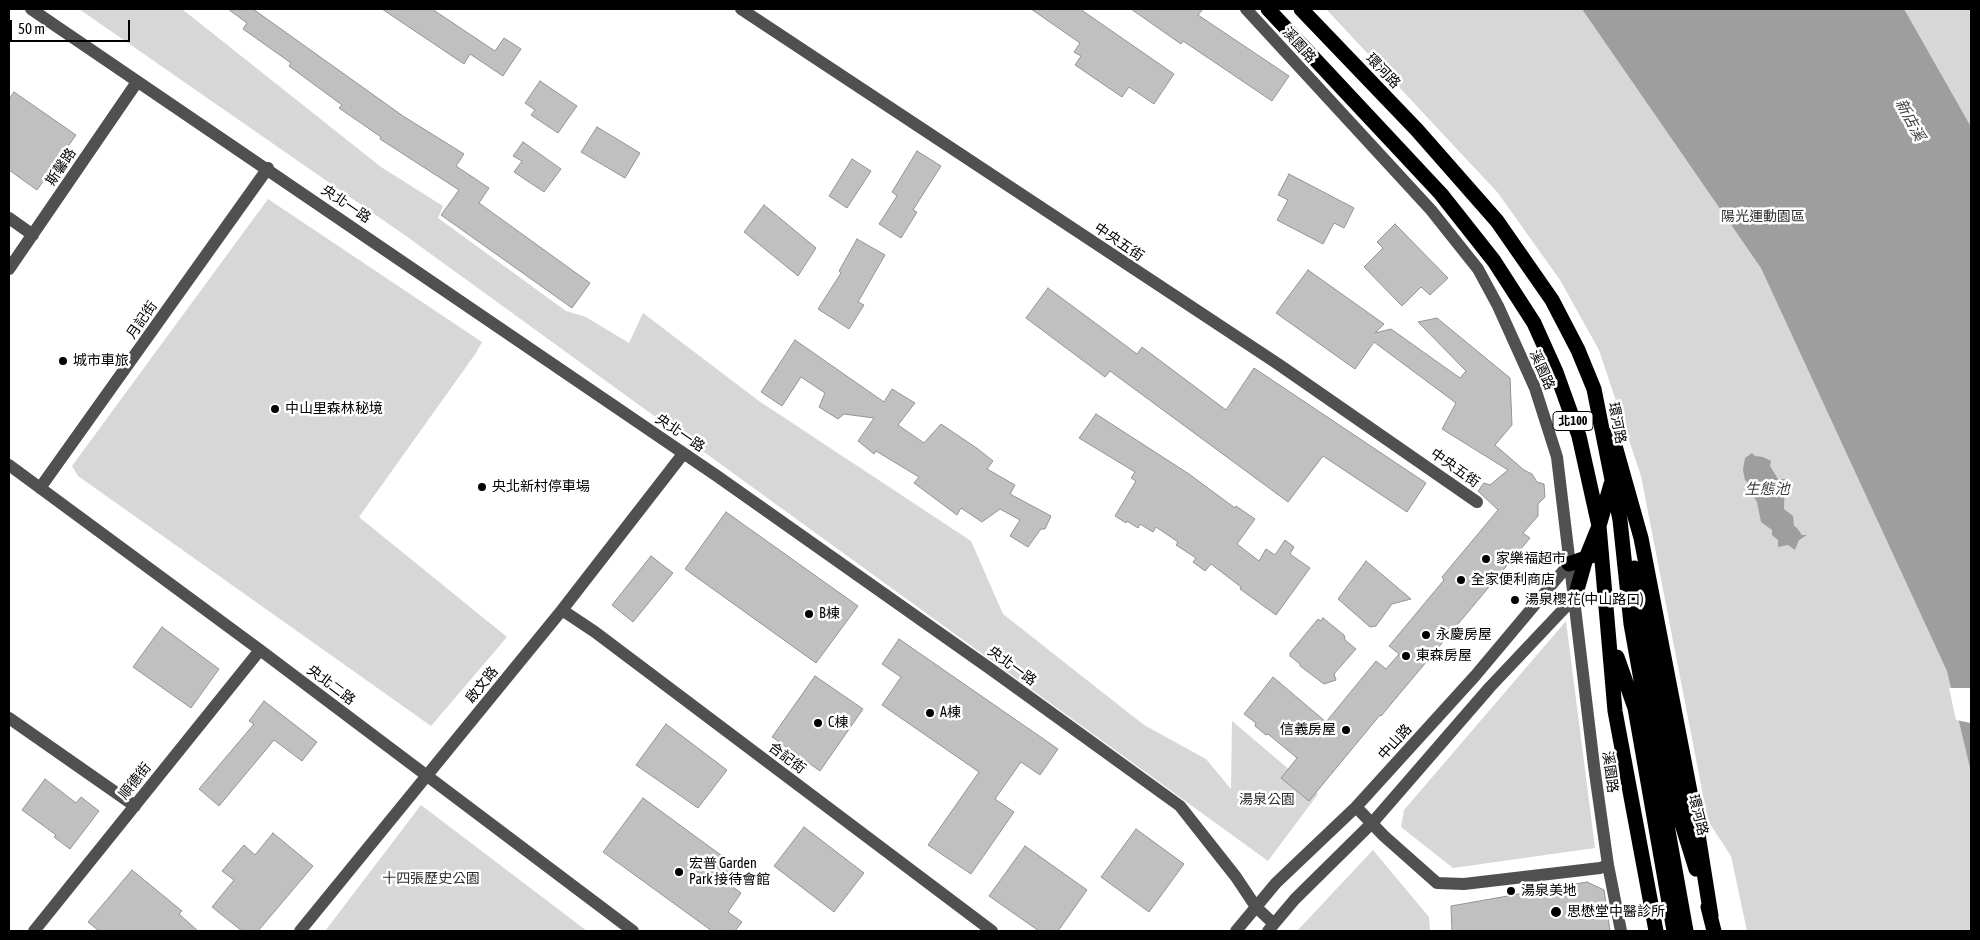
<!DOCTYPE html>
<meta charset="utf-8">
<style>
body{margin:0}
#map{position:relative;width:1980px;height:940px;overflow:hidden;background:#fff;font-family:"Asap Condensed",sans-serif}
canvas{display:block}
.frame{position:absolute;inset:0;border:10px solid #000;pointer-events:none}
.scale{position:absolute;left:10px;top:20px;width:120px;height:22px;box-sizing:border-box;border:2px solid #000;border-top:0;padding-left:6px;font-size:15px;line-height:18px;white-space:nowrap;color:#000;-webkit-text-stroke:4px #fff;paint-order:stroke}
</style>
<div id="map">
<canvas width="1980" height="940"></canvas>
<div class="frame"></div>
<div class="scale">50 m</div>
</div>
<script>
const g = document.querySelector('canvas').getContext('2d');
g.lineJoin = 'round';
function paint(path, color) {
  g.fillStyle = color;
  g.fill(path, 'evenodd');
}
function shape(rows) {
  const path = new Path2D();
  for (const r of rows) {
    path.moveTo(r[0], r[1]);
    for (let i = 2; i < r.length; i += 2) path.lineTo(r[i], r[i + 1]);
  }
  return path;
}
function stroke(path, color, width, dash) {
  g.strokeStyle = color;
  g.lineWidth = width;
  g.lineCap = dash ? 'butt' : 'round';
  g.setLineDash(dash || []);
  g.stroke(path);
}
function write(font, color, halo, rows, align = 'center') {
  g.font = font + ' "Asap Condensed","Noto Sans TC",sans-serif';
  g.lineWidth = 5;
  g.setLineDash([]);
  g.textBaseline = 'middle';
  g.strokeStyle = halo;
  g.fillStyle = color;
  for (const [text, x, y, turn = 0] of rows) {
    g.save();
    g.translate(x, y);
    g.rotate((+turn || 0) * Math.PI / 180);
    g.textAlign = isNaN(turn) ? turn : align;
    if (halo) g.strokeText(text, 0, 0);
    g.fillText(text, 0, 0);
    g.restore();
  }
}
paint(shape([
 [79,9,182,9,381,167,443,206,438,218,566,311,586,317,629,343,643,313,759,401,971,541,1003,614,1144,725,1206,759,1231,789,1232,721,1318,794,1268,861,406,236],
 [1326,9,1971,9,1971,931,1747,931,1731,856,1708,821,1641,476,1599,350,1560,280,1498,193],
 [268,199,482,342,476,353,359,517,507,637,431,726,78,476,72,466],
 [1566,621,1595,848,1453,868,1401,827,1404,810],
 [421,805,587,931,325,931],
 [1373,850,1429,917,1430,931,1297,931]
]), '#d7d7d7');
paint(shape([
 [1582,9,1904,9,1971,127,1971,772,1947,671,1761,268],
 [1752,453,1755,456,1763,457,1771,461,1770,466,1778,479,1785,479,1784,509,1793,516,1794,526,1797,528,1802,535,1807,535,1799,540,1795,550,1788,545,1778,547,1778,540,1772,535,1772,530,1761,522,1757,502,1752,494,1751,486,1745,480,1743,470,1745,458]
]), '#9e9e9e');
paint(shape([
 [1949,688,1971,688,1971,723,1956,720]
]), '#fff');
const building = shape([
 [228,9,253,9,403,116,464,154,456,166,489,188,479,203,590,283,572,308,441,215,459,190,380,139,381,137,339,108,342,105,289,66,291,63,243,29,247,23,228,9],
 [382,9,432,9,495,51,504,38,521,49,503,76,470,54,464,64,382,9],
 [1031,9,1080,9,1174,74,1154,104,1129,87,1122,97,1075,65,1081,56,1074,52,1080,43,1031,9],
 [1131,9,1203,9,1198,15,1289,76,1272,101,1183,41,1181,44,1131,9],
 [540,81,577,106,558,133,531,115,535,110,525,103,540,81],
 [14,92,76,135,37,190,9,170,9,99,14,92],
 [597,127,640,153,625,178,581,152,597,127],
 [523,142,561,169,544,192,514,172,522,161,513,156,523,142],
 [917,151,941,166,913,210,917,212,901,238,879,224,897,196,892,192,917,151],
 [852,159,871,171,847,208,829,196,852,159],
 [1289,174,1354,208,1344,228,1334,223,1323,244,1277,220,1288,200,1278,195,1289,174],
 [764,205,816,248,798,276,744,232,764,205],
 [1395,224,1448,278,1430,295,1421,287,1402,306,1364,267,1383,248,1377,242,1395,224],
 [857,239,885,255,858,302,864,305,849,329,818,309,841,273,839,271,857,239],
 [1308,270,1384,324,1375,333,1391,329,1460,378,1466,371,1418,322,1437,318,1510,378,1512,425,1495,445,1524,470,1532,474,1537,482,1544,484,1545,497,1538,504,1538,516,1523,533,1530,538,1381,716,1380,715,1309,801,1281,778,1297,758,1268,734,1266,735,1255,726,1256,723,1244,714,1273,677,1326,722,1376,661,1386,669,1399,654,1389,646,1444,580,1442,577,1498,510,1478,491,1484,483,1490,485,1508,470,1442,429,1456,403,1374,342,1355,369,1276,313,1308,270],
 [1048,288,1137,354,1142,347,1226,410,1254,368,1426,483,1407,512,1323,456,1288,502,1110,371,1105,377,1026,318,1048,288],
 [795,340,884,402,892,389,915,403,898,425,924,443,941,424,978,449,993,461,987,469,1015,485,1010,494,1051,516,1045,529,1041,529,1028,547,1010,536,1020,520,1000,509,982,522,961,508,957,515,914,483,919,477,876,451,874,454,858,441,874,418,844,414,838,419,819,407,825,393,801,377,782,406,761,392,795,340],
 [1096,414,1189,474,1235,508,1236,506,1255,519,1237,544,1259,561,1266,549,1275,555,1285,540,1294,547,1290,554,1310,568,1276,615,1240,589,1241,587,1211,564,1205,571,1193,562,1196,558,1176,545,1178,542,1156,527,1153,532,1140,524,1138,528,1127,521,1126,523,1115,516,1136,481,1131,478,1135,472,1079,438,1096,414],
 [726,512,858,606,816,663,685,569,726,512],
 [651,556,673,573,633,622,612,605,651,556],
 [1366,561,1411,599,1392,604,1376,626,1370,627,1338,599,1366,561],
 [1323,618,1344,635,1345,640,1356,649,1334,674,1336,680,1324,684,1300,666,1300,664,1290,656,1290,653,1318,619,1321,621,1323,618],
 [162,627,219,669,191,708,133,667,162,627],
 [899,639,1058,749,1040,775,1021,762,995,799,1014,812,971,874,928,845,979,772,882,705,901,677,882,664,899,639],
 [815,676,863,709,820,771,772,737,815,676],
 [264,701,317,742,302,761,274,740,219,806,199,789,254,724,249,721,264,701],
 [666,724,727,770,698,808,636,765,666,724],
 [45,779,76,803,81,797,99,811,70,849,54,837,56,835,22,810,45,779],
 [643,798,733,864,722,879,741,893,728,912,742,922,735,931,712,931,603,852,643,798],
 [804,827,864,873,834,912,774,866,804,827],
 [1136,829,1184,864,1149,912,1101,877,1136,829],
 [273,833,313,866,258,931,242,931,212,907,234,880,222,871,244,845,255,855,273,833],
 [1025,846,1087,890,1058,931,1039,931,989,896,1025,846],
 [132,870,182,911,179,914,198,931,99,931,88,922,132,870],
 [1587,882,1604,890,1610,931,1452,931,1451,906,1587,882]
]);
paint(building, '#c0c0c0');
stroke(building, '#949494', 1);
stroke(shape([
 [31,9,717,476,992,670,1180,806,1236,877,1256,907,1274,924],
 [741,9,1278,364,1477,502],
 [1246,9,1431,210,1478,269,1498,306,1535,388,1557,457,1594,766,1608,865,1621,931],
 [9,218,33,235],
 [9,269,137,82],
 [9,465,260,650,633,931],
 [40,488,268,168],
 [562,610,595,632,992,931],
 [9,718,135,806],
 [1356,807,1384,836,1437,883,1464,884,1600,868,1608,865],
 [34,931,260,650],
 [300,931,562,610,683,454],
 [1236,931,1276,883,1356,807,1475,676,1569,564],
 [1268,931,1295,899,1373,822,1490,687,1575,597]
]), '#505050', 12);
stroke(shape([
 [1268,9,1441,194,1494,261,1534,323,1556,372,1579,436,1599,526,1615,711,1656,931],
 [1301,9,1417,130,1497,221,1552,300,1578,350,1594,389,1620,520,1631,624,1686,931],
 [1612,435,1641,538,1697,828,1711,916],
 [1569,564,1591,556],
 [1634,568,1682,824,1696,869],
 [1575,597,1586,558,1599,526,1611,484],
 [1617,657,1635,708,1674,931],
 [1708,907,1714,931]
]), '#000', 15);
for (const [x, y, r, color] of [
 [63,361,5,"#000"],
 [275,409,5,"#000"],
 [482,487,5,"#000"],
 [1486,559,5,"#000"],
 [1461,580,5,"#000"],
 [1515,600,5,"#000"],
 [809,614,5,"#000"],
 [1426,635,5,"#000"],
 [1406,656,5,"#000"],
 [930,713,5,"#000"],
 [818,723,5,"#000"],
 [1346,730,5,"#000"],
 [679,872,5,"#000"],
 [1511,891,5,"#000"],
 [1556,912,6,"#000"]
]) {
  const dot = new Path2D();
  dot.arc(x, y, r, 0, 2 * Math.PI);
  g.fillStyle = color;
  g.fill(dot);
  stroke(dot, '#fff', 2);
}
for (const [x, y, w] of [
 [1573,421,40]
]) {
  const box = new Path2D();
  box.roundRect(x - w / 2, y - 9.5, w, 19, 4);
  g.fillStyle = '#fff';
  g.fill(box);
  stroke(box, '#000', 1);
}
write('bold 12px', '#000', null, [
 ["北100",1573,421]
]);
write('14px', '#000', '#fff', [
 ["溪園路",1299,45,48],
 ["環河路",1383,71,46],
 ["斯馨路",61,167,-56],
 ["央北一路",346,204,34],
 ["中央五街",1119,242,34],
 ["月記街",142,320,-55],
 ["溪園路",1542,370,66],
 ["環河路",1617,423,79],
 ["央北一路",680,433,34],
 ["中央五街",1455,468,35],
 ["央北一路",1012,666,36],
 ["央北二路",331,685,37],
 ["啟文路",482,685,-51],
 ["中山路",1395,742,-48],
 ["合記街",787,758,37],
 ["溪園路",1610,772,82],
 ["順德街",135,781,-51],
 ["環河路",1698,815,76]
]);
write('14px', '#2e2e2e', '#fff', [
 ["陽光運動園區",1763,217],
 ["湯泉公園",1267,800],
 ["十四張歷史公園",431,879]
]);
write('14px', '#000', '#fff', [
 ["城市車旅",73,361],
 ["中山里森林秘境",285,409],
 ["央北新村停車場",492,487],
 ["家樂福超市",1496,559],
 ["全家便利商店",1471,580],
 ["湯泉櫻花(中山路口)",1525,600],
 ["B棟",819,614],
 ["永慶房屋",1436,635],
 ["東森房屋",1416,656],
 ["A棟",940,713],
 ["C棟",828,723],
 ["信義房屋",1336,730,"right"],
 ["宏普 Garden",689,864],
 ["Park 接待會館",689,880],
 ["湯泉美地",1521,891],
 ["思懋堂中醫診所",1567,912]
], 'left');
write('italic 15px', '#3f3f3f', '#fff', [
 ["新店溪",1910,120,62],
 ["生態池",1767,489]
]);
</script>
